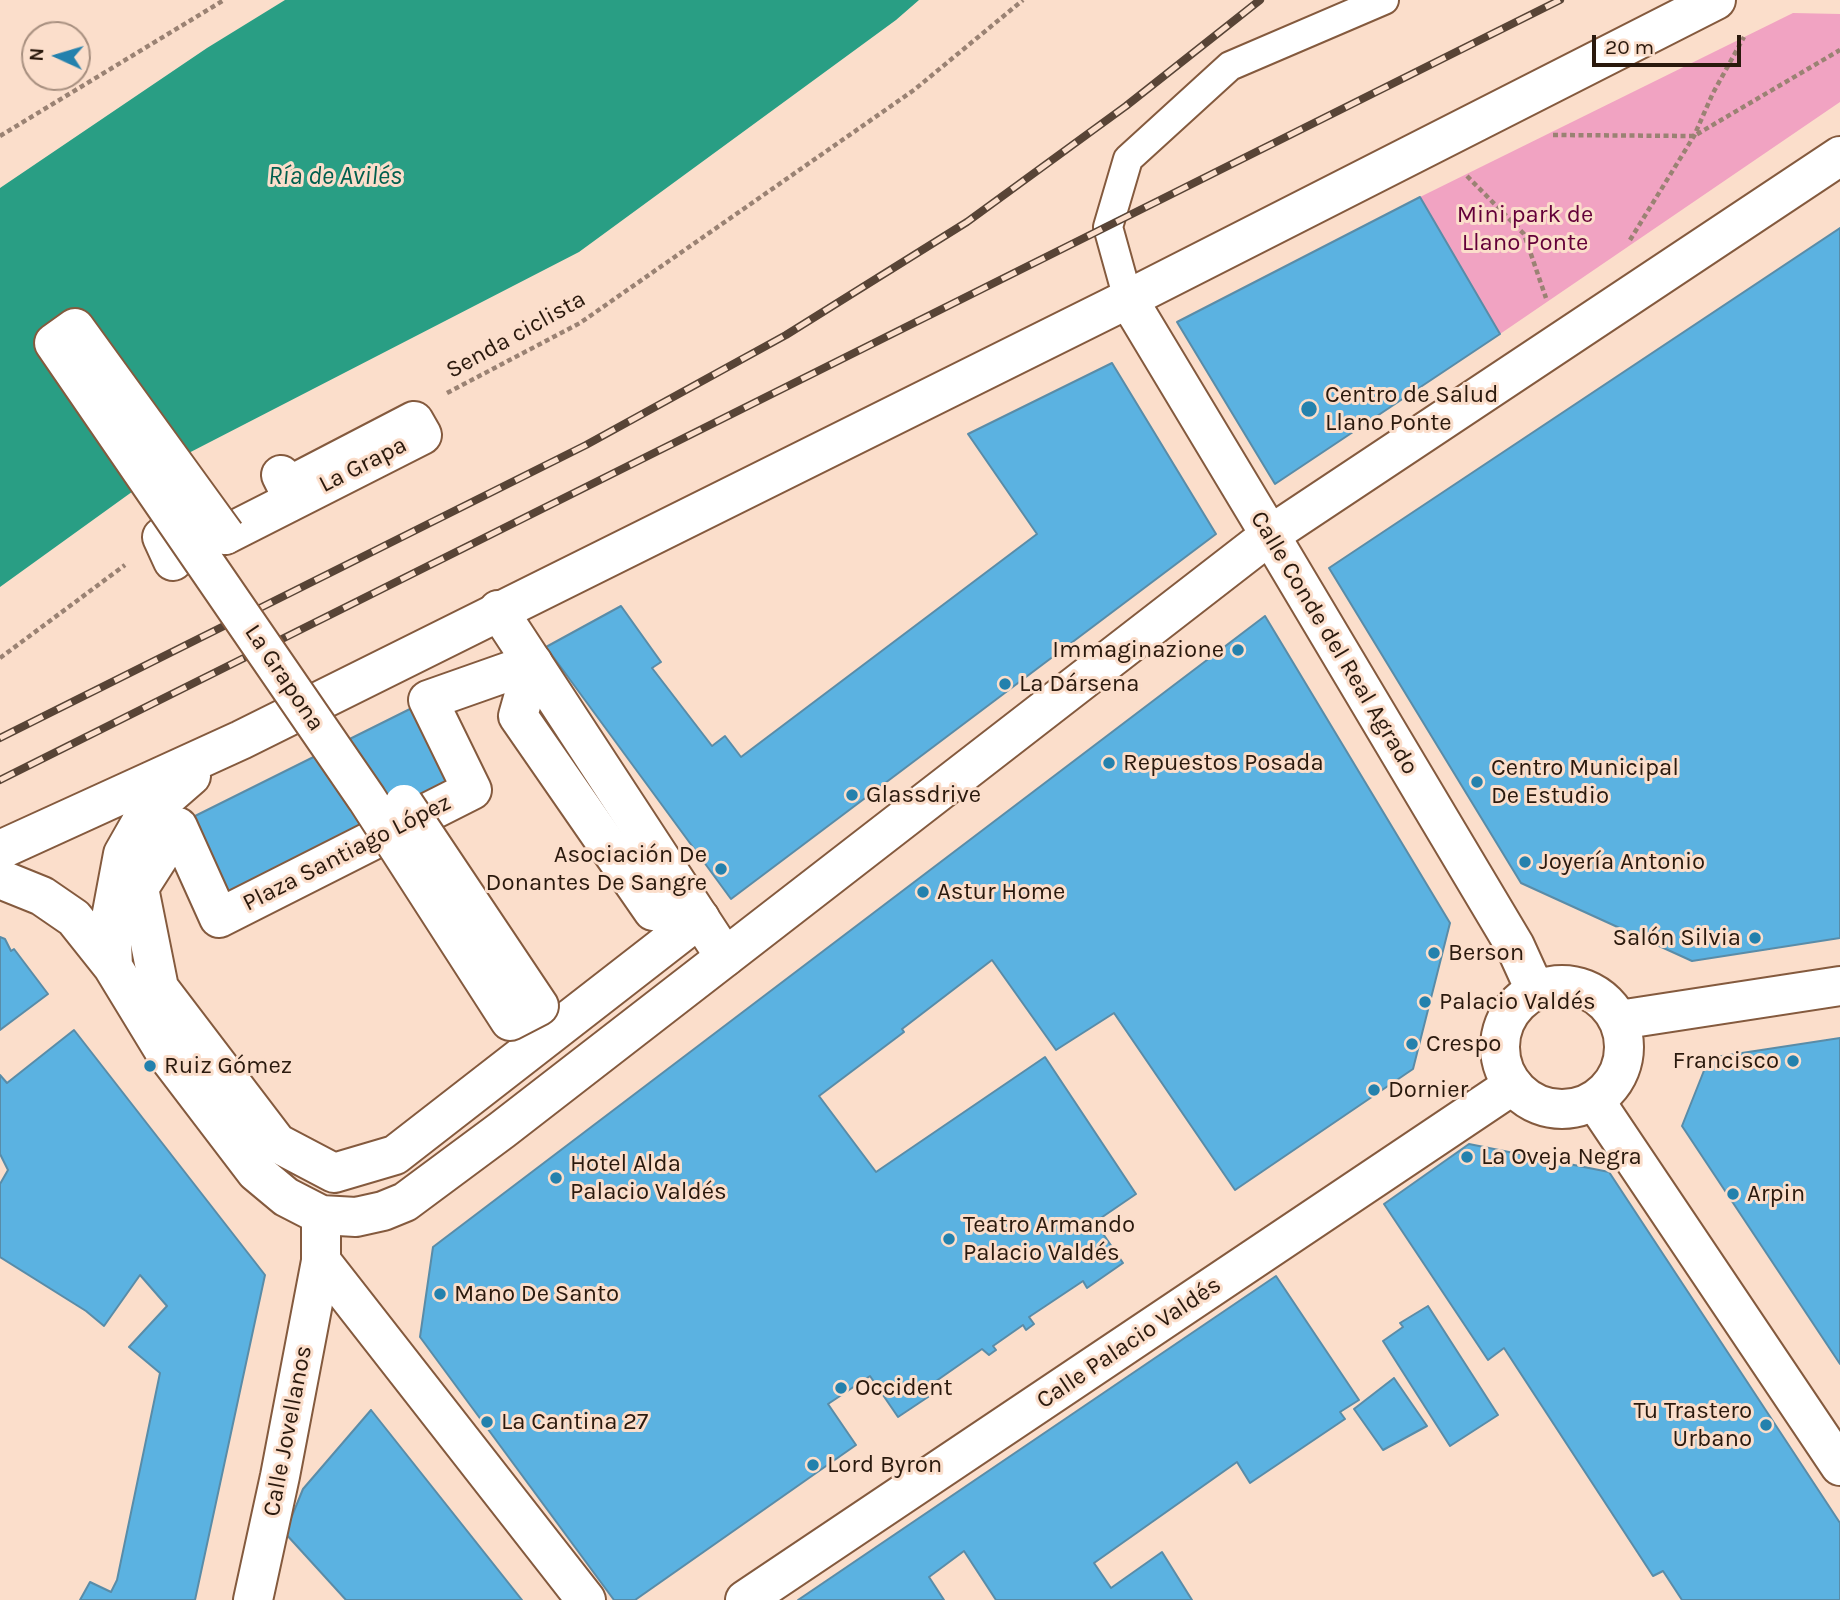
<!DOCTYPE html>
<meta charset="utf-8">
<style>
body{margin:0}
#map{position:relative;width:1840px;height:1600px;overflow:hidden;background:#fbdecb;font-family:Karla,sans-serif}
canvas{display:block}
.north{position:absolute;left:21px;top:21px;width:70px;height:70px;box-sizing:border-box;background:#fbdecb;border:2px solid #a78f7f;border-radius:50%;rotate:274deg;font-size:19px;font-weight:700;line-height:28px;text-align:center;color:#2a190d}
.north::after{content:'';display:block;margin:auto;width:24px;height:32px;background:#2381ad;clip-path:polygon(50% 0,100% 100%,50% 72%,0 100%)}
.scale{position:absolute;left:1592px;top:35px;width:149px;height:32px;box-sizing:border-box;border:4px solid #2a190d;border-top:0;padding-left:9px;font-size:21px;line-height:24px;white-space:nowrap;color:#2a190d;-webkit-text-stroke:5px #fbdecb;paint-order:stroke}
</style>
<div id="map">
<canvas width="1840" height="1600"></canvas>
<div class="north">N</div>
<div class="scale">20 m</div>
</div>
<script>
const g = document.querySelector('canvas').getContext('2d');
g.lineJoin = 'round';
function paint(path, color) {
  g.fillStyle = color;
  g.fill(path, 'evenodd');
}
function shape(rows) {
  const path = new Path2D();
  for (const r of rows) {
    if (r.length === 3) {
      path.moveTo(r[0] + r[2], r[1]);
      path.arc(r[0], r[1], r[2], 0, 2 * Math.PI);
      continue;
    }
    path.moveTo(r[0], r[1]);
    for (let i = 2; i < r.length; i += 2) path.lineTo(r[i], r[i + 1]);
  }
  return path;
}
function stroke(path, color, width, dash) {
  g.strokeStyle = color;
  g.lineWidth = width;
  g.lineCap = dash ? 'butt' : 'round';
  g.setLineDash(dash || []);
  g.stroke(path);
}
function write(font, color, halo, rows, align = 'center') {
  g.font = font + ' Karla,sans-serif';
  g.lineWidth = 6;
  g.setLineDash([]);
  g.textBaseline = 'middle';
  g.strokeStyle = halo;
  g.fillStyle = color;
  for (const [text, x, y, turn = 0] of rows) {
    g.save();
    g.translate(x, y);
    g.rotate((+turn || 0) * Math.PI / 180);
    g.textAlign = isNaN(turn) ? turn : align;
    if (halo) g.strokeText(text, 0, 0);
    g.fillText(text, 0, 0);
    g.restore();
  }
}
paint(shape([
 [1793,13,1840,14,1840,102,1500,334,1420,197]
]), '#f1a3c2');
paint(shape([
 [285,0,919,0,896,20,579,252,179,458,0,587,0,188,207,48]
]), '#299e84');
const building = shape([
 [1420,197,1500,334,1275,484,1177,322,1420,197],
 [1840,228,1840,938,1692,961,1521,883,1329,568,1840,228],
 [1112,363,1216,534,731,899,546,647,621,606,661,662,652,668,712,746,725,736,741,757,1037,534,968,434,1112,363],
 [1265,616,1450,923,1413,1069,1235,1190,1114,1013,1056,1050,992,960,902,1029,904,1032,819,1096,876,1172,1045,1057,1136,1194,1095,1222,1123,1263,1087,1288,1083,1281,1029,1317,1034,1324,1026,1330,1023,1325,993,1346,996,1350,989,1355,982,1349,929,1386,934,1393,898,1417,870,1376,828,1404,856,1445,635,1600,614,1600,420,1337,433,1247,1265,616],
 [428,700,472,790,225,912,181,823,428,700],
 [0,937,5,939,11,951,14,949,48,994,0,1030,0,937],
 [74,1030,265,1275,195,1600,80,1600,90,1582,111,1592,117,1580,160,1373,129,1347,167,1306,140,1275,104,1326,86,1311,0,1257,0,1184,8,1170,0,1154,0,1075,7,1083,74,1030],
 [1840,1038,1840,1364,1682,1126,1709,1058,1840,1038],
 [1469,1144,1609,1172,1840,1523,1840,1600,1682,1600,1663,1571,1653,1576,1504,1348,1488,1360,1384,1204,1469,1144],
 [1276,1276,1359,1400,1340,1412,1345,1419,1250,1483,1237,1462,1094,1563,1111,1588,1162,1552,1192,1600,996,1600,964,1551,929,1577,944,1600,798,1600,1276,1276],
 [1428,1306,1498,1415,1450,1446,1383,1341,1403,1327,1400,1323,1428,1306],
 [1394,1378,1427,1426,1383,1450,1354,1409,1394,1378],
 [371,1410,522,1600,346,1600,285,1533,303,1489,371,1410]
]);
paint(building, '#5bb2e1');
stroke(building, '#598ca8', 2);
const service = shape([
 [1128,299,1108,227,1128,159,1230,66,1384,0]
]);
const pedestrian = shape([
 [1128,299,1270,535],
 [225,535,422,435,414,421,287,487,281,475],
 [162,537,173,561],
 [533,663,518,716,653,911,700,918,395,1155,334,1173,277,1143,159,988,139,888,178,827,219,918,472,790,428,700,533,663],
 [1595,1101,1840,1466],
 [253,1600,280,1476,321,1261],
 [745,1600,1513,1085]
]);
const minor = shape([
 [1270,535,1515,946,1535,990],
 [498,610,725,957],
 [1562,1047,62],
 [1619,1020,1840,986],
 [321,1215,321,1261,586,1600]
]);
const primary = shape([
 [0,850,241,740,1128,299,1716,0],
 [0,879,42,896,74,918,113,967,166,1054,256,1172,286,1197,321,1215,356,1217,383,1211,405,1202,502,1130,1270,535,1840,156],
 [113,967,111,918,123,854,144,817,191,776]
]);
stroke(service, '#845a3e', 32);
stroke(pedestrian, '#845a3e', 42);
stroke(minor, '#845a3e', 42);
stroke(primary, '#845a3e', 42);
stroke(shape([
 [1553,135,1694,136,1840,50],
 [0,136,224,0],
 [1467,176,1524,234,1546,298],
 [1630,240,1694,136,1713,93,1744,37],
 [447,393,580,323,914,90,1023,0],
 [0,658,125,565]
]), '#9a8273', 4.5, [5, 3.5]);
stroke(service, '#fff', 28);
stroke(pedestrian, '#fff', 38);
stroke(minor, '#fff', 38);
stroke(primary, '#fff', 38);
const rail = shape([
 [0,738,586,445,786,335,967,222,1126,106,1260,0],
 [0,780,1560,0]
]);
stroke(rail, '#584436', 8);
stroke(rail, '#fbdecb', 5, [16]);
const pedestrianBridge = shape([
 [225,535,75,328,54,343,367,799,510,1021,539,1006,404,804]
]);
stroke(pedestrianBridge, '#845a3e', 42, []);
stroke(pedestrianBridge, '#fff', 38);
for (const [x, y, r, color] of [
 [1309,409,9,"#2381ad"],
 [1238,650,7,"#2381ad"],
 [1005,684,7,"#2381ad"],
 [1109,763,7,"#2381ad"],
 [1477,782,7,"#2381ad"],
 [852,795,7,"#2381ad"],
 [1525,862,7,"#2381ad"],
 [721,869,7,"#2381ad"],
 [923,892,7,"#2381ad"],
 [1755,938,7,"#2381ad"],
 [1434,953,7,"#2381ad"],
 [1425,1002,7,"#2381ad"],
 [1412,1044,7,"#2381ad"],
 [1793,1061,7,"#2381ad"],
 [150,1066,7,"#2381ad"],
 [1374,1090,7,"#2381ad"],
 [1467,1157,7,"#2381ad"],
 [556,1178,7,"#2381ad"],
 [1733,1194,7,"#2381ad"],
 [949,1239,7,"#2381ad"],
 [440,1294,7,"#2381ad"],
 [841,1388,7,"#2381ad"],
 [487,1422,7,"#2381ad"],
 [1766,1425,7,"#2381ad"],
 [813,1465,7,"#2381ad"]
]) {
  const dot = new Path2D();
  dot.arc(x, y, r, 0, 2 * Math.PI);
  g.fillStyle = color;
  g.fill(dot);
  stroke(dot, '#fbdecb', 2.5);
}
write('24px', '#640039', '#fbdecb', [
 ["Mini park de",1525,215],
 ["Llano Ponte",1525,243]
]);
write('24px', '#2a190d', '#fbdecb', [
 ["Senda ciclista",516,335,-29],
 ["La Grapa",363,465,-27],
 ["Calle Conde del Real Agrado",1334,643,59],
 ["La Grapona",284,678,56],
 ["Plaza Santiago López",347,853,-27],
 ["Calle Palacio Valdés",1129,1343,-34],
 ["Calle Jovellanos",288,1431,-79]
]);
write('24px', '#2a190d', '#fbdecb', [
 ["Centro de Salud",1325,395],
 ["Llano Ponte",1325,423],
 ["Immaginazione",1224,650,"right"],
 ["La Dársena",1019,684],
 ["Repuestos Posada",1123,763],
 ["Centro Municipal",1491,768],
 ["De Estudio",1491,796],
 ["Glassdrive",866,795],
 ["Asociación De",707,855,"right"],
 ["Donantes De Sangre",707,883,"right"],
 ["Joyería Antonio",1539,862],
 ["Astur Home",937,892],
 ["Salón Silvia",1741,938,"right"],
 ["Berson",1448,953],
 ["Palacio Valdés",1439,1002],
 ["Crespo",1426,1044],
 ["Francisco",1779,1061,"right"],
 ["Ruiz Gómez",164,1066],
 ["Dornier",1388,1090],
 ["La Oveja Negra",1481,1157],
 ["Hotel Alda",570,1164],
 ["Palacio Valdés",570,1192],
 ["Arpin",1747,1194],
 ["Teatro Armando",963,1225],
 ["Palacio Valdés",963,1253],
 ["Mano De Santo",454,1294],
 ["Occident",855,1388],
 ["Tu Trastero",1752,1411,"right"],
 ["Urbano",1752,1439,"right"],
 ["La Cantina 27",501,1422],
 ["Lord Byron",827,1465]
], 'left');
write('italic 26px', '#005f4e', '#fbdecb', [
 ["Ría de Avilés",335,177]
]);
</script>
